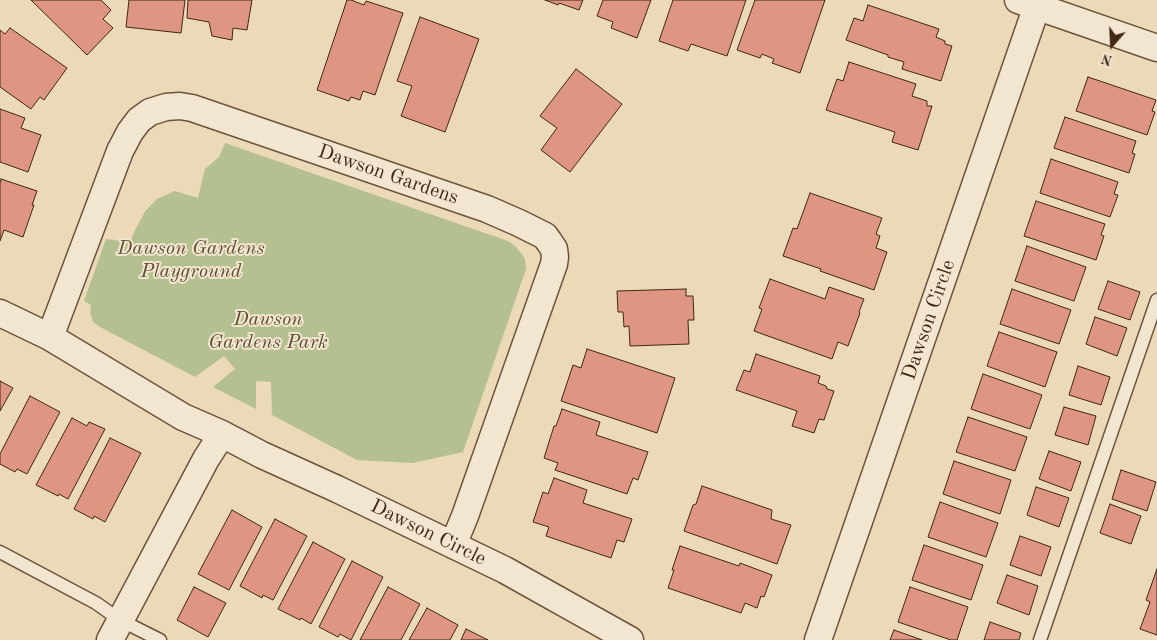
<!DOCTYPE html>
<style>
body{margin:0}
#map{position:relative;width:1157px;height:640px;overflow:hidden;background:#ebd9b8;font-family:"Old Standard TT",serif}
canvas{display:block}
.north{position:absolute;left:1087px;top:20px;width:50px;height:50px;-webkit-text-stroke:4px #f2e6d1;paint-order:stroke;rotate:199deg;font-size:14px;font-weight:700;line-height:20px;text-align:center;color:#412813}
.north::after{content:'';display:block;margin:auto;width:18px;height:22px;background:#412813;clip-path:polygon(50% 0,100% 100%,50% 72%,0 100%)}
</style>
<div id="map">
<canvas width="1157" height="640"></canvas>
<div class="north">N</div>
</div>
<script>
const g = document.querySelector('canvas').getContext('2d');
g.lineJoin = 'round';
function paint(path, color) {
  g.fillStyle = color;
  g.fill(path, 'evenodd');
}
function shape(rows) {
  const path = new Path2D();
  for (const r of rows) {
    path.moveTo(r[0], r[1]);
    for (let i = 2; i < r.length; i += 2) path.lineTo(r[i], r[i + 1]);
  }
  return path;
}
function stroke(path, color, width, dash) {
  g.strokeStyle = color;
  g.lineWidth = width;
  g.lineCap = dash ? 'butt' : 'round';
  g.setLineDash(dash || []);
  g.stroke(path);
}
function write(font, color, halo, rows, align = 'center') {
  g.font = font + ' "Old Standard TT",serif';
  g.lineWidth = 4;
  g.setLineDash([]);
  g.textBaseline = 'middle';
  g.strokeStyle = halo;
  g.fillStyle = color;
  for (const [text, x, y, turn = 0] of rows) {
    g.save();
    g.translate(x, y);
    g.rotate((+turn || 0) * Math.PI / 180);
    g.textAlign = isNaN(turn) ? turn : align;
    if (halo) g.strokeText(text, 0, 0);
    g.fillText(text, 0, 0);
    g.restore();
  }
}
paint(shape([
 [225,143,508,241,515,246,522,254,525,259,526,269,463,452,413,463,357,460,272,415,271,382,256,381,256,409,213,387,235,369,224,356,195,377,100,327,93,322,90,312,91,305,84,301,106,239,130,242,135,230,146,210,157,199,175,191,198,198,205,169,219,157]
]), '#b5c090');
const building = shape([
 [31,0,101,0,111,10,103,19,113,28,87,55,31,0],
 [129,0,185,0,181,33,126,27,129,0],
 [188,0,252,0,247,30,233,28,232,40,212,36,209,22,187,18,188,0],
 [347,0,351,0,364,5,366,1,403,13,375,95,363,91,360,100,351,97,349,101,317,90,347,0],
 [545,0,583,0,579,10,559,3,558,5,545,0],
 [603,0,651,0,637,38,611,28,613,22,597,16,603,0],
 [673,0,746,0,727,56,691,44,688,51,659,41,673,0],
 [755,0,825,0,800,73,772,63,774,59,762,54,760,58,737,50,755,0],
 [868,5,939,29,936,37,945,41,945,44,952,46,941,81,902,69,904,62,888,57,888,55,846,40,854,18,863,21,868,5],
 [420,17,479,39,445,132,401,116,412,86,397,81,420,17],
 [10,28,67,68,44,100,40,97,31,109,0,87,0,30,5,34,10,28],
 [849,62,916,84,912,96,927,101,927,106,932,106,918,150,892,142,895,132,826,110,837,79,843,81,849,62],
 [576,69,622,104,570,172,541,150,557,128,540,116,576,69],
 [1088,77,1156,100,1152,111,1155,112,1147,135,1076,111,1088,77],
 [0,109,25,118,21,128,41,135,28,172,0,162,0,109],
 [1065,117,1136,141,1132,153,1135,154,1129,173,1054,148,1065,117],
 [1051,159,1118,182,1114,194,1118,195,1110,217,1040,193,1051,159],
 [1,179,37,191,32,205,34,205,23,237,4,230,0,241,0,183,1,179],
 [810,193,882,218,876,234,880,236,876,248,887,252,874,290,820,271,821,269,783,256,793,228,797,229,810,193],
 [1036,201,1105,224,1101,235,1104,236,1096,260,1024,236,1036,201],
 [1027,246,1086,267,1074,301,1015,281,1027,246],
 [770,279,825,299,829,287,864,299,859,312,860,313,848,346,838,342,832,359,754,331,762,309,759,308,770,279],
 [1108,281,1140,292,1130,320,1098,309,1108,281],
 [686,289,686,296,693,296,694,320,688,320,689,344,630,346,629,326,624,327,623,312,618,312,617,291,686,289],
 [1012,289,1071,310,1059,344,1000,324,1012,289],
 [1095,317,1127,328,1117,356,1086,344,1095,317],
 [999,332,1057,352,1045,387,987,366,999,332],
 [587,349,675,378,657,433,561,401,573,365,581,368,587,349],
 [756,354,820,376,818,383,826,386,827,389,834,391,824,420,819,419,814,433,792,426,797,411,736,390,744,370,750,372,756,354],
 [1078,366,1110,377,1101,405,1069,395,1078,366],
 [983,374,1042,395,1030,429,971,409,983,374],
 [0,381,13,388,0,411,0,381],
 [30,396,60,412,27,474,17,469,15,472,0,464,0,454,30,396],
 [1064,407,1096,416,1088,445,1055,435,1064,407],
 [562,409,600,422,596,435,648,452,638,480,633,478,627,494,555,470,558,463,544,458,554,426,556,426,562,409],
 [968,417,1027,437,1015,471,956,452,968,417],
 [72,418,87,426,89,422,105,429,68,499,59,494,58,496,36,485,72,418],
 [110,438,141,453,105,522,94,516,93,519,74,509,110,438],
 [1049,451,1081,462,1071,491,1039,479,1049,451],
 [954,461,1011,480,1000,514,943,494,954,461],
 [1121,470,1156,482,1147,511,1112,499,1121,470],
 [554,478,587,490,583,503,632,519,624,542,617,540,611,558,546,536,549,527,533,522,543,492,548,494,554,478],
 [702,486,772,510,771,519,791,525,777,564,684,531,693,505,696,504,702,486],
 [1036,487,1069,498,1059,527,1027,515,1036,487],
 [940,502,998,523,986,557,928,537,940,502],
 [1110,504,1141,516,1131,544,1100,533,1110,504],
 [232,510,262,527,229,590,198,574,232,510],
 [275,519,307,536,273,600,263,595,262,598,240,586,275,519],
 [1020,536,1051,547,1041,576,1010,565,1020,536],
 [313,542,345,559,311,624,301,618,300,620,278,609,313,542],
 [924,545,983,565,971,600,912,580,924,545],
 [680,546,739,566,740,563,772,575,764,597,761,596,757,608,745,603,741,613,668,588,674,570,672,570,680,546],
 [352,561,383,577,351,640,340,634,338,637,319,627,352,561],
 [1157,569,1157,635,1140,629,1150,602,1146,600,1157,569],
 [1007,575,1038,586,1029,615,997,603,1007,575],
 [194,587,226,603,208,637,177,620,194,587],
 [388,587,420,604,401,640,360,640,388,587],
 [910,587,968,607,957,640,951,640,898,622,910,587],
 [427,608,458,625,450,640,409,640,427,608],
 [990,622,1021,633,1019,640,984,640,990,622],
 [466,629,488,640,461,640,466,629],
 [894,630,922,640,890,640,894,630]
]);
paint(building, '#de9582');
stroke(building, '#412813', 1);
const service = shape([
 [0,552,96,603,120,620,160,640],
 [1040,640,1157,300]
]);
const minor = shape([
 [1018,0,1157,48],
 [0,313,50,337,183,417,222,434,262,455,337,489,505,570,630,640],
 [50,337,120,151,130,132,139,120,150,112,166,107,180,106,192,108,487,209,519,223,545,236,550,243,554,249,555,257,554,264,465,516,453,545],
 [110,640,206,459,222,434],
 [818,640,1039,0]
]);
stroke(service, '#6c543c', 15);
stroke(minor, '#6c543c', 29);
stroke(service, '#f2e6d1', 12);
stroke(minor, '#f2e6d1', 26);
write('20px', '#412813', '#f2e6d1', [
 ["Dawson Gardens",388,175,19],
 ["Dawson Circle",929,320,-71],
 ["Dawson Circle",428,533,26]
]);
write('italic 20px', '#5e4e32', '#f2e6d1', [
 ["Dawson Gardens",191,249],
 ["Playground",191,272],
 ["Dawson",268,320],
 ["Gardens Park",268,343]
]);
</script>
